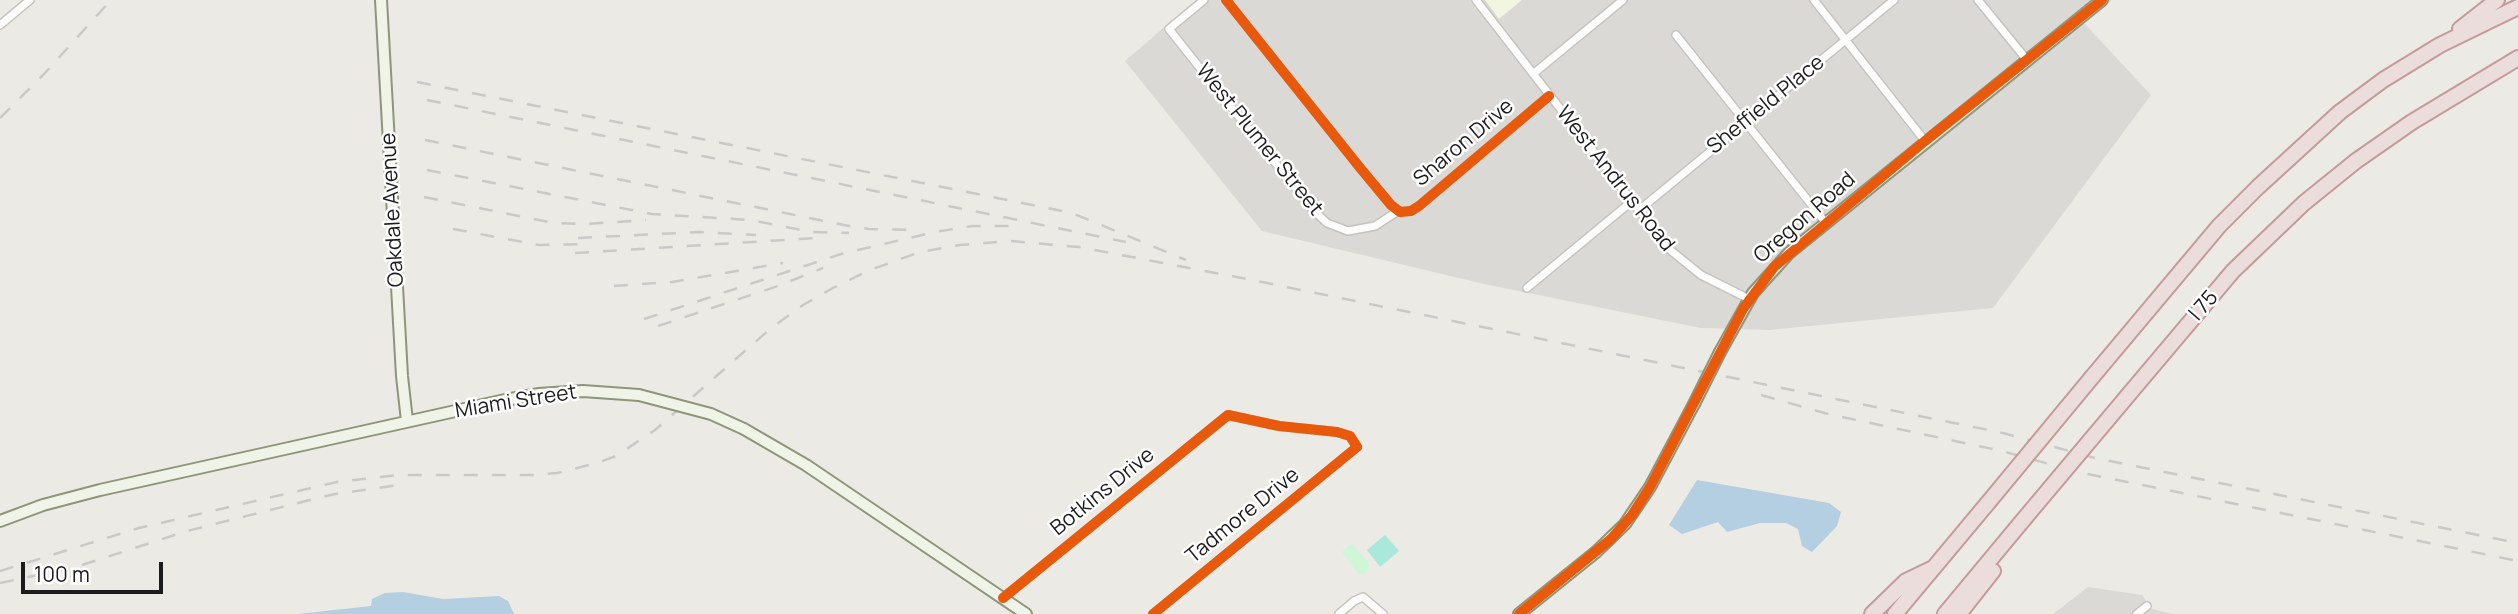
<!DOCTYPE html>
<style>
body{margin:0}
#map{position:relative;width:2518px;height:614px;overflow:hidden;background:#eceae4;font-family:Manrope,sans-serif}
canvas{display:block}
.scale{position:absolute;left:21px;top:562px;width:142px;height:32px;box-sizing:border-box;border:4px solid #1c1c1c;border-top:0;padding-left:9px;font-size:21px;line-height:24px;white-space:nowrap;color:#1c1c1c;-webkit-text-stroke:5px #fff;paint-order:stroke}
</style>
<div id="map">
<canvas width="2518" height="614"></canvas>
<div class="scale">100 m</div>
</div>
<script>
const g = document.querySelector('canvas').getContext('2d');
g.lineJoin = 'round';
function paint(path, color) {
  g.fillStyle = color;
  g.fill(path, 'evenodd');
}
function shape(rows) {
  const path = new Path2D();
  for (const r of rows) {
    path.moveTo(r[0], r[1]);
    for (let i = 2; i < r.length; i += 2) path.lineTo(r[i], r[i + 1]);
  }
  return path;
}
function stroke(path, color, width, dash) {
  g.strokeStyle = color;
  g.lineWidth = width;
  g.lineCap = dash ? 'butt' : 'round';
  g.setLineDash(dash || []);
  g.stroke(path);
}
function write(font, color, halo, rows, align = 'center') {
  g.font = font + ' Manrope,sans-serif';
  g.lineWidth = 5;
  g.setLineDash([]);
  g.textBaseline = 'middle';
  g.strokeStyle = halo;
  g.fillStyle = color;
  for (const [text, x, y, turn = 0] of rows) {
    g.save();
    g.translate(x, y);
    g.rotate((+turn || 0) * Math.PI / 180);
    g.textAlign = isNaN(turn) ? turn : align;
    if (halo) g.strokeText(text, 0, 0);
    g.fillText(text, 0, 0);
    g.restore();
  }
}
paint(shape([
 [1196,0,2112,0,2084,23,2151,95,1993,308,1769,330,1701,328,1484,284,1262,231,1125,61],
 [2088,587,2142,595,2152,609,2173,614,2053,614]
]), '#dad9d6');
paint(shape([
 [1485,0,1522,0,1499,19]
]), '#f2f6de');
paint(shape([
 [1352,544,1369,563,1369,569,1363,574,1358,573,1343,554,1343,550]
]), '#cff6d7');
paint(shape([
 [1385,535,1399,551,1380,567,1367,550]
]), '#abe8dc');
paint(shape([
 [1697,480,1829,503,1841,512,1837,526,1812,552,1802,546,1798,529,1786,523,1760,523,1727,532,1718,522,1682,534,1669,525],
 [403,592,443,599,499,596,508,601,514,614,298,614,371,606,372,599,385,593]
]), '#b4cee2');
const street = shape([
 [1204,0,1169,29,1312,209,1327,223,1348,231,1375,226,1398,211],
 [1226,0,1361,169,1391,205,1400,212,1411,211,1419,206,1549,96],
 [1476,0,1669,249,1701,275,1749,299],
 [1814,0,1925,141],
 [1978,0,2027,60],
 [0,25,30,0],
 [1676,35,1826,223],
 [1533,74,1623,0],
 [1638,211,1894,0],
 [1527,288,1631,202],
 [1003,598,1228,415,1279,426,1337,432,1350,436,1357,447,1153,614],
 [1339,614,1354,601,1363,597,1383,614],
 [2137,614,2147,606]
]);
const secondary = shape([
 [381,0,402,376,407,421],
 [1720,352,1753,293,1789,253,2102,0],
 [744,429,806,465,1026,614],
 [0,521,43,505,100,490,505,400,539,394,583,391,639,395],
 [1519,614,1596,552,1625,524,1650,487,1694,404]
]);
const highway = shape([
 [2460,29,2497,0],
 [2093,376,2219,226,2258,187,2340,112,2383,80,2440,45,2518,7],
 [2130,393,2233,271,2304,203,2356,161,2412,122,2518,58],
 [1872,614,1906,581,1931,569],
 [1895,614,1987,504],
 [1945,614,2024,519],
 [1959,614,1993,571]
]);
stroke(street, '#c4c3c0', 10);
stroke(secondary, '#8e957c', 14);
stroke(highway, '#c49a9c', 18);
stroke(street, '#fcfcfb', 7);
stroke(secondary, '#f0f3e8', 10);
stroke(highway, '#eadddc', 14);
stroke(shape([
 [417,82,1072,213,1186,260],
 [427,100,1126,242],
 [0,118,44,74,111,0],
 [425,140,849,226,869,229,919,230],
 [427,170,652,214,750,220,812,232,849,233],
 [424,197,554,223,586,224,646,220],
 [453,229,539,245,588,244],
 [578,238,699,232,756,235],
 [575,253,816,238],
 [614,286,672,282,783,263],
 [644,319,841,254,935,232,972,226,1009,226],
 [658,326,778,286,823,268],
 [1761,395,1828,414,2002,451,2078,472,2518,561],
 [0,571,139,528,337,482,398,475,533,475,557,473,597,463,616,456,655,430,770,329,803,305,833,288,870,270,920,252,960,245,1010,241,1079,247,1247,279,2003,433,2095,458,2518,543],
 [0,583,76,567,187,531,310,500,335,494,406,484]
]), '#c9c9c8', 2.5, [14, 14]);
const secondaryBridge = shape([
 [639,395,711,414,744,429],
 [1694,404,1720,352]
]);
const highwayBridge = shape([
 [1987,504,2093,376],
 [2024,519,2130,393]
]);
stroke(secondaryBridge, '#8e957c', 14, []);
stroke(highwayBridge, '#c49a9c', 18, []);
stroke(secondaryBridge, '#f0f3e8', 10);
stroke(highwayBridge, '#eadddc', 14);
stroke(shape([
 [1226,0,1361,169,1391,205,1400,212,1411,211,1419,206,1549,96],
 [1003,598,1228,415,1279,426,1337,432,1350,436,1357,447,1153,614],
 [1519,614,1611,539,1632,515,1650,487,1743,309,1774,267,1925,141,2102,0]
]), '#e8590c', 10);
write('21px', '#1c1c1c', '#fff', [
 ["Sheffield Place",1766,105,-39],
 ["West Plumer Street",1259,140,51],
 ["Sharon Drive",1464,143,-40],
 ["West Andrus Road",1615,179,52],
 ["Oakdale Avenue",393,210,-93],
 ["Oregon Road",1805,218,-41],
 ["I 75",2204,306,-49],
 ["Miami Street",516,402,-9],
 ["Botkins Drive",1103,492,-39],
 ["Tadmore Drive",1243,516,-39]
]);
</script>
